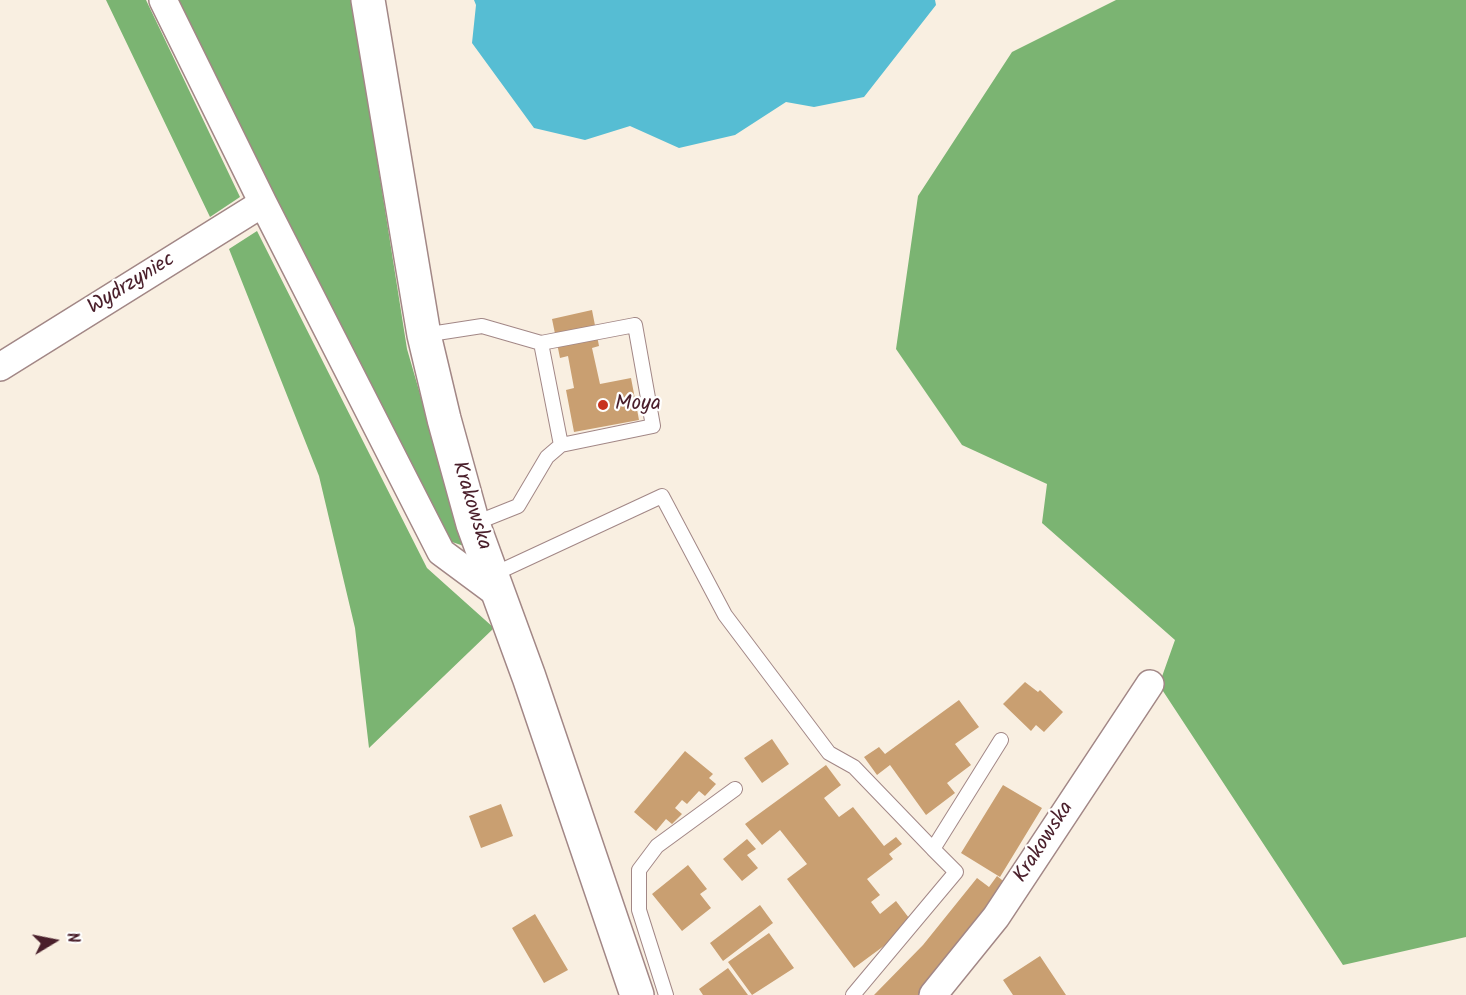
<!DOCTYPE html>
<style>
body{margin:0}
#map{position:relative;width:1466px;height:995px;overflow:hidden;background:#f9efe1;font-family:Kalam,sans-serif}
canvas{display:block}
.north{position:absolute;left:24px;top:911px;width:60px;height:60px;-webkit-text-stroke:4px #fff;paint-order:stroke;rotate:80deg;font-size:16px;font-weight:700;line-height:24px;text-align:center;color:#4a1f2b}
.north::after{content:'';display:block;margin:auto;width:21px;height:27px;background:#4a1f2b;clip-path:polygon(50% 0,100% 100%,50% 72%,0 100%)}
</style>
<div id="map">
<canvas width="1466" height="995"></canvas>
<div class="north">N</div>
</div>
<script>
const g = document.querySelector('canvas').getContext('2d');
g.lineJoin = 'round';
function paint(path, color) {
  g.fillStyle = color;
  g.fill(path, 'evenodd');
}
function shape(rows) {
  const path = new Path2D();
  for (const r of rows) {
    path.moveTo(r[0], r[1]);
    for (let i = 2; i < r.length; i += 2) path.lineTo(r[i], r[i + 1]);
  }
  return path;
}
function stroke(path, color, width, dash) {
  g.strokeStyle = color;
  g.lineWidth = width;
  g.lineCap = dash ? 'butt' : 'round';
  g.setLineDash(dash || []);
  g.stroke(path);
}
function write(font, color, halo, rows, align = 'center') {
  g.font = font + ' Kalam,sans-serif';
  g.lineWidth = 4.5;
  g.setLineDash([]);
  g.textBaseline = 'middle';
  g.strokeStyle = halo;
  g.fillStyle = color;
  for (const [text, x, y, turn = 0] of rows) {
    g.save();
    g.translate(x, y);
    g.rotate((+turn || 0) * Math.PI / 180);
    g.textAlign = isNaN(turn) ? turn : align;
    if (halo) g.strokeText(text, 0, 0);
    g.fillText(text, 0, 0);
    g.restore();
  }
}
paint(shape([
 [106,0,146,0,240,197,210,217],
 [174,0,352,0,407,349,464,546,449,541],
 [1116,0,1466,0,1466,937,1343,965,1159,685,1175,640,1042,523,1047,484,962,445,896,349,918,196,1012,52],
 [257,231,427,568,494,628,369,748,355,628,319,476,229,249]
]), '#7bb472');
paint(shape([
 [474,0,935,0,936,5,864,97,814,107,786,102,735,135,679,148,630,126,585,140,534,128,472,43,476,5]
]), '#56bdd3');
paint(shape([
 [592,310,599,346,592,348,600,384,631,378,639,420,574,432,566,390,574,388,568,356,560,358,552,319],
 [1025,682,1038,692,1040,690,1063,712,1044,732,1036,725,1031,731,1003,704],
 [959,700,979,727,955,744,971,765,947,783,955,793,926,815,890,765,877,775,864,757,879,747,885,754],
 [772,739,789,764,762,783,744,758],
 [685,751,713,774,709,778,716,784,705,796,699,791,687,804,682,800,675,808,682,814,672,824,666,819,656,831,634,812],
 [826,765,841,785,824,798,839,817,853,807,884,846,896,837,902,844,889,854,893,859,867,879,880,895,871,902,880,914,896,901,909,918,896,937,854,968,787,879,807,864,780,830,762,845,745,824],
 [1003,785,1042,808,1000,877,961,853],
 [501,804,513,836,481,848,469,816],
 [747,839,756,849,747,855,758,868,742,881,723,859],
 [688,865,707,889,700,894,711,908,682,931,652,894],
 [997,876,1007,884,920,995,874,995,923,945,977,878,989,887],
 [760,905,773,923,723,961,710,943],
 [535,914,568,970,544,983,512,928],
 [769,933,794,968,752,995,728,962],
 [1040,956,1066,995,1013,995,1003,980],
 [728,968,748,995,703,995,699,989]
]), '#c99f71');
const service = shape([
 [424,335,482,326,541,343],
 [473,524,518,506,547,457,561,445,653,426,635,325,541,343,561,445],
 [492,575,662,496,725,615,829,753,854,767,933,849],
 [666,995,639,910,639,870,657,846,735,789],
 [853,995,956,872,933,849,1001,740]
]);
const minor = shape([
 [163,0,263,203,441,552,499,595],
 [0,367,263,203],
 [933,995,996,917,1150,684]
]);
const tertiary = shape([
 [368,0,424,335,444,419,473,524,529,677,637,995]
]);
stroke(service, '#a28786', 16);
stroke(minor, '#a28786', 30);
stroke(tertiary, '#a28786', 36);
stroke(service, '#fff', 14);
stroke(minor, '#fff', 27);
stroke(tertiary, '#fff', 33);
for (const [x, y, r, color] of [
 [603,405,6,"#c8321e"]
]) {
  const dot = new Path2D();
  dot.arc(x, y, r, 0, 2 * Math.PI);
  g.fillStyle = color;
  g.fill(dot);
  stroke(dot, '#fff', 2);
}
write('21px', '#4a1f2b', '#fff', [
 ["Wydrzyniec",132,285,-32],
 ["Krakowska",470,506,73],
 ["Krakowska",1045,843,-57]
]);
write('21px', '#4a1f2b', '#fff', [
 ["Moya",615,405]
], 'left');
</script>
